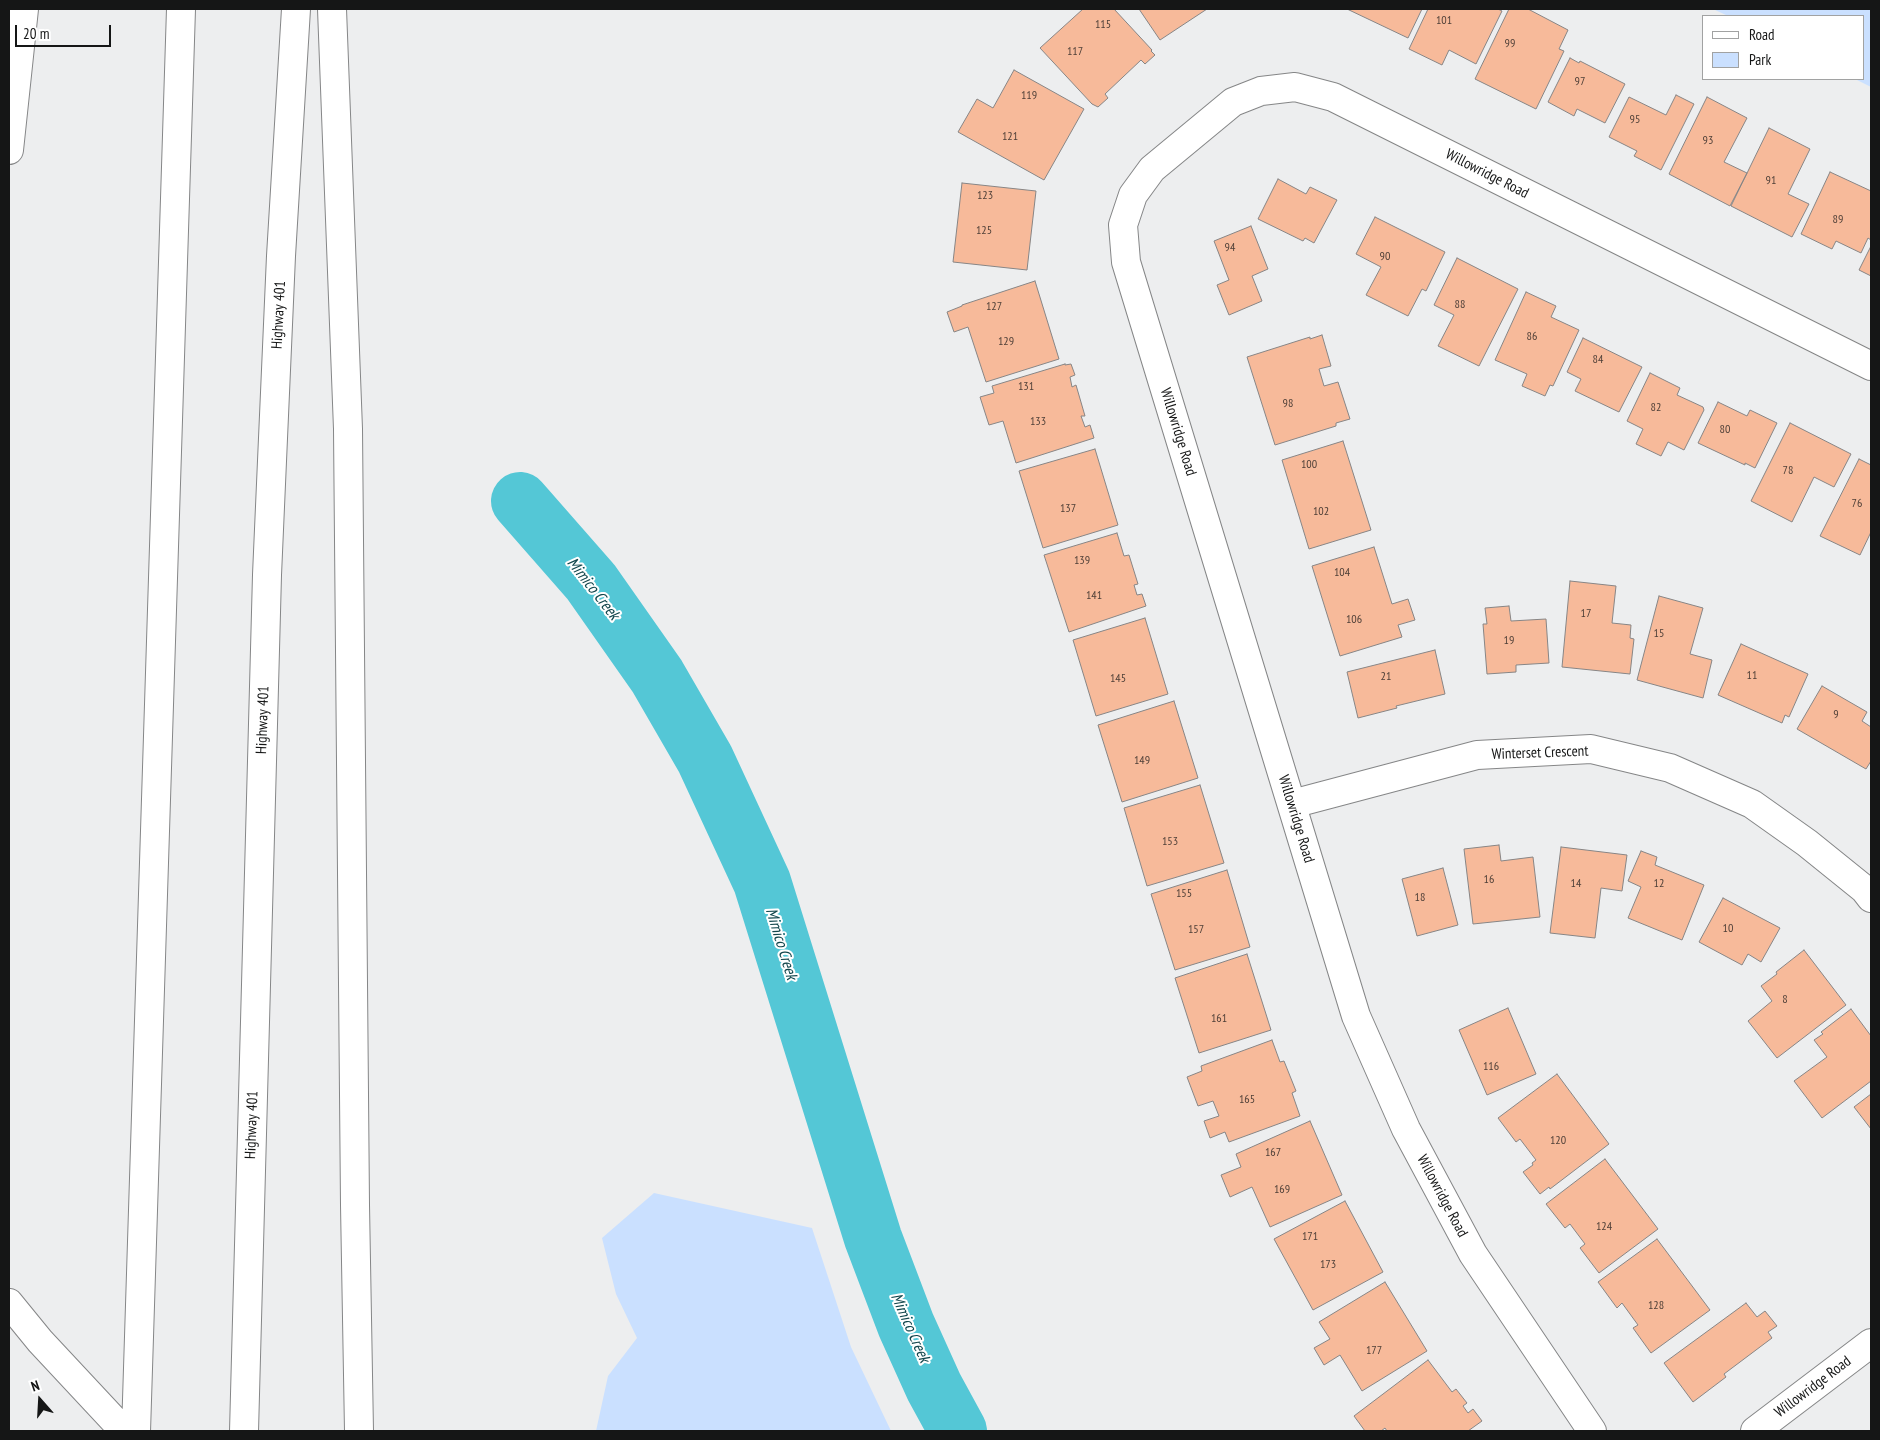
<!DOCTYPE html>
<style>
body{margin:0}
#map{position:relative;width:1880px;height:1440px;overflow:hidden;background:#edeeef;font-family:"PT Sans Narrow",sans-serif}
canvas{display:block}
.frame{position:absolute;inset:0;border:10px solid #151616;pointer-events:none}
.legend{position:absolute;left:1702px;top:15px;width:162px;height:65px;box-sizing:border-box;background:#fff;border:1px solid #a1a2a2;margin:0;padding:6px 9px;list-style:none;font-size:15px;color:#151616}
.legend li{display:flex;align-items:center;gap:10px;height:25px}
.legend b{width:25px;border:1px solid #a1a2a2}
.north{position:absolute;left:15px;top:1375px;width:50px;height:50px;-webkit-text-stroke:4px #fff;paint-order:stroke;rotate:341deg;font-size:14px;font-weight:700;line-height:20px;text-align:center;color:#151616}
.north::after{content:'';display:block;margin:auto;width:18px;height:22px;background:#151616;clip-path:polygon(50% 0,100% 100%,50% 72%,0 100%)}
.scale{position:absolute;left:15px;top:25px;width:96px;height:22px;box-sizing:border-box;border:2px solid #151616;border-top:0;padding-left:6px;font-size:15px;line-height:18px;white-space:nowrap;color:#151616;-webkit-text-stroke:4px #fff;paint-order:stroke}
</style>
<div id="map">
<canvas width="1880" height="1440"></canvas>
<div class="frame"></div>
<ul class="legend">
<li><b style="height:6px;background:#fff"></b>Road</li>
<li><b style="height:14px;background:#cae0ff"></b>Park</li>
</ul>
<div class="north">N</div>
<div class="scale">20 m</div>
</div>
<script>
const g = document.querySelector('canvas').getContext('2d');
g.lineJoin = 'round';
function paint(path, color) {
  g.fillStyle = color;
  g.fill(path, 'evenodd');
}
function shape(rows) {
  const path = new Path2D();
  for (const r of rows) {
    path.moveTo(r[0], r[1]);
    for (let i = 2; i < r.length; i += 2) path.lineTo(r[i], r[i + 1]);
  }
  return path;
}
function stroke(path, color, width, dash) {
  g.strokeStyle = color;
  g.lineWidth = width;
  g.lineCap = dash ? 'butt' : 'round';
  g.setLineDash(dash || []);
  g.stroke(path);
}
function write(font, color, halo, rows, align = 'center') {
  g.font = font + ' "PT Sans Narrow",sans-serif';
  g.lineWidth = 4;
  g.setLineDash([]);
  g.textBaseline = 'middle';
  g.strokeStyle = halo;
  g.fillStyle = color;
  for (const [text, x, y, turn = 0] of rows) {
    g.save();
    g.translate(x, y);
    g.rotate((+turn || 0) * Math.PI / 180);
    g.textAlign = isNaN(turn) ? turn : align;
    if (halo) g.strokeText(text, 0, 0);
    g.fillText(text, 0, 0);
    g.restore();
  }
}
paint(shape([
 [1713,9,1871,9,1871,87,1855,79,1864,79,1864,16,1728,16],
 [654,1193,812,1228,851,1347,891,1431,596,1431,608,1376,637,1338,616,1294,602,1238]
]), '#cae0ff');
stroke(shape([
 [657,676,663,646]
]), '#41929c', 10);
stroke(shape([
 [520,501,591,582,657,676,705,759,762,882,873,1238,906,1325,934,1387,958,1431]
]), '#54c7d6', 58);
const building = shape([
 [1083,9,1114,9,1152,50,1151,51,1155,55,1145,64,1141,60,1105,94,1108,98,1098,107,1092,104,1040,48,1083,9],
 [1139,9,1207,9,1160,40,1139,9],
 [1347,9,1422,9,1408,38,1347,9],
 [1428,9,1498,9,1502,11,1476,64,1449,50,1442,65,1409,49,1428,9],
 [1509,9,1528,9,1568,30,1559,49,1564,51,1536,109,1475,79,1509,9],
 [1570,58,1579,63,1580,61,1625,84,1605,123,1577,109,1574,116,1548,102,1570,58],
 [1014,70,1084,109,1044,180,958,132,977,99,993,108,1014,70],
 [1676,95,1694,104,1661,170,1634,156,1637,151,1609,137,1629,97,1666,115,1676,95],
 [1707,97,1747,118,1724,162,1747,173,1730,206,1669,174,1707,97],
 [1769,128,1810,149,1788,194,1809,204,1792,237,1731,206,1769,128],
 [1830,172,1871,191,1871,240,1868,238,1861,253,1836,241,1832,249,1801,234,1830,172],
 [1278,179,1306,194,1310,187,1337,200,1314,243,1305,238,1303,241,1258,219,1278,179],
 [962,183,1036,191,1027,270,953,262,962,183],
 [1375,217,1445,252,1426,291,1422,289,1408,316,1366,295,1381,267,1356,254,1375,217],
 [1251,226,1268,269,1252,276,1262,301,1229,315,1217,285,1229,280,1214,241,1251,226],
 [1871,246,1871,276,1859,270,1871,246],
 [1457,258,1518,289,1479,366,1438,346,1454,315,1434,305,1457,258],
 [1035,281,1059,359,986,382,968,327,954,332,947,312,962,306,962,305,1035,281],
 [1526,292,1556,306,1551,317,1579,330,1553,386,1550,385,1545,396,1522,386,1527,374,1495,360,1526,292],
 [1322,335,1331,366,1319,369,1324,386,1338,382,1350,419,1336,423,1336,426,1275,445,1247,357,1310,337,1310,339,1322,335],
 [1583,338,1642,367,1619,412,1575,391,1581,379,1567,372,1583,338],
 [1065,364,1065,365,1071,364,1075,375,1070,377,1072,387,1076,385,1085,416,1081,416,1085,427,1090,425,1094,438,1016,463,1003,421,989,425,980,397,994,393,992,386,1065,364],
 [1650,373,1680,388,1677,395,1703,407,1704,410,1684,450,1668,442,1661,456,1636,444,1643,429,1627,421,1650,373],
 [1718,402,1747,416,1750,410,1777,423,1755,468,1745,463,1745,465,1698,443,1718,402],
 [1790,423,1851,454,1834,487,1814,477,1792,522,1751,501,1790,423],
 [1343,441,1371,530,1309,549,1282,460,1343,441],
 [1095,449,1118,525,1043,548,1019,471,1095,449],
 [1859,459,1871,465,1871,532,1860,555,1820,536,1859,459],
 [1117,533,1124,556,1129,555,1138,584,1134,585,1137,595,1142,594,1146,606,1069,632,1044,555,1117,533],
 [1374,547,1392,604,1408,599,1415,620,1398,625,1402,637,1340,656,1312,566,1374,547],
 [1570,581,1616,586,1612,623,1631,625,1630,638,1634,639,1630,674,1562,667,1570,581],
 [1659,596,1703,608,1690,654,1712,660,1703,698,1637,680,1659,596],
 [1509,606,1511,621,1546,619,1549,663,1516,665,1516,672,1487,674,1483,624,1487,624,1485,608,1509,606],
 [1145,618,1168,694,1096,716,1073,640,1145,618],
 [1741,644,1808,674,1789,717,1785,715,1782,723,1718,695,1741,644],
 [1435,650,1445,694,1396,706,1397,708,1358,718,1347,672,1435,650],
 [1822,686,1867,712,1862,721,1871,727,1871,761,1866,769,1797,729,1822,686],
 [1174,701,1198,778,1122,802,1098,725,1174,701],
 [1200,785,1224,863,1147,886,1124,808,1200,785],
 [1499,845,1501,861,1533,857,1540,917,1473,924,1464,849,1499,845],
 [1561,847,1627,855,1622,891,1601,888,1595,938,1550,933,1561,847],
 [1641,851,1657,857,1655,865,1704,885,1682,940,1628,918,1641,887,1628,881,1641,851],
 [1443,868,1458,925,1417,936,1402,879,1443,868],
 [1227,870,1250,947,1175,970,1151,894,1227,870],
 [1723,898,1780,928,1761,962,1748,954,1742,965,1699,942,1723,898],
 [1804,950,1846,1005,1777,1058,1748,1021,1772,1001,1761,986,1777,974,1776,972,1804,950],
 [1247,954,1271,1030,1199,1053,1175,978,1247,954],
 [1508,1008,1536,1074,1487,1095,1459,1030,1508,1008],
 [1851,1009,1871,1036,1871,1081,1822,1118,1794,1081,1827,1057,1814,1040,1823,1034,1821,1032,1851,1009],
 [1272,1040,1280,1062,1284,1061,1296,1091,1292,1093,1300,1116,1229,1142,1225,1132,1210,1138,1204,1121,1219,1116,1213,1101,1198,1106,1187,1077,1202,1071,1201,1066,1272,1040],
 [1557,1074,1609,1144,1550,1189,1549,1187,1540,1194,1523,1172,1533,1165,1532,1163,1536,1160,1520,1139,1516,1142,1498,1118,1557,1074],
 [1871,1094,1871,1129,1854,1107,1871,1094],
 [1310,1121,1342,1195,1270,1227,1252,1187,1230,1197,1221,1175,1241,1167,1236,1154,1310,1121],
 [1605,1159,1658,1229,1599,1273,1580,1248,1585,1244,1570,1224,1565,1228,1546,1204,1605,1159],
 [1345,1201,1383,1272,1313,1310,1274,1239,1345,1201],
 [1657,1239,1710,1310,1651,1353,1633,1328,1638,1325,1622,1303,1617,1308,1598,1282,1657,1239],
 [1385,1282,1427,1351,1362,1391,1340,1355,1324,1365,1314,1348,1330,1339,1319,1322,1385,1282],
 [1746,1303,1757,1317,1765,1311,1777,1326,1768,1332,1772,1338,1724,1374,1726,1377,1693,1402,1664,1363,1746,1303],
 [1428,1360,1452,1392,1456,1389,1467,1403,1463,1406,1468,1413,1473,1409,1482,1421,1468,1431,1387,1431,1385,1428,1381,1431,1365,1431,1354,1416,1428,1360]
]);
paint(building, '#f7ba9a');
stroke(building, '#878585', 1);
const minor = shape([
 [1292,804,1477,755,1591,749,1670,768,1752,804,1807,843,1864,889,1871,898],
 [1592,1431,1473,1254,1406,1129,1356,1016,1126,262,1123,225,1133,195,1152,169,1233,102,1261,91,1295,87,1333,97,1871,366],
 [1755,1431,1871,1343]
]);
const highway = shape([
 [332,9,348,429,355,1205,359,1431],
 [9,150,24,9],
 [9,1303,40,1341,124,1431],
 [136,1431,181,9],
 [244,1431,267,575,281,256,296,9]
]);
stroke(minor, '#858687', 30);
stroke(highway, '#858687', 30);
stroke(minor, '#fff', 28);
stroke(highway, '#fff', 28);
write('12px', '#4e3f37', null, [
 ["101",1444,21],
 ["115",1103,25],
 ["99",1510,44],
 ["117",1075,52],
 ["97",1580,82],
 ["119",1029,96],
 ["95",1635,120],
 ["121",1010,137],
 ["93",1708,141],
 ["91",1771,181],
 ["123",985,196],
 ["89",1838,220],
 ["125",984,231],
 ["94",1230,248],
 ["90",1385,257],
 ["88",1460,305],
 ["127",994,307],
 ["86",1532,337],
 ["129",1006,342],
 ["84",1598,360],
 ["131",1026,387],
 ["98",1288,404],
 ["82",1656,408],
 ["133",1038,422],
 ["80",1725,430],
 ["100",1309,465],
 ["78",1788,471],
 ["76",1857,504],
 ["137",1068,509],
 ["102",1321,512],
 ["139",1082,561],
 ["104",1342,573],
 ["141",1094,596],
 ["17",1586,614],
 ["106",1354,620],
 ["15",1659,634],
 ["19",1509,641],
 ["11",1752,676],
 ["21",1386,677],
 ["145",1118,679],
 ["9",1836,715],
 ["149",1142,761],
 ["153",1170,842],
 ["16",1489,880],
 ["14",1576,884],
 ["12",1659,884],
 ["155",1184,894],
 ["18",1420,898],
 ["10",1728,929],
 ["157",1196,930],
 ["8",1785,1000],
 ["161",1219,1019],
 ["116",1491,1067],
 ["165",1247,1100],
 ["120",1558,1141],
 ["167",1273,1153],
 ["169",1282,1190],
 ["124",1604,1227],
 ["171",1310,1237],
 ["173",1328,1265],
 ["128",1656,1306],
 ["177",1374,1351]
]);
write('15px', '#151616', '#fff', [
 ["Willowridge Road",1487,174,27],
 ["Highway 401",279,315,-87],
 ["Willowridge Road",1178,432,73],
 ["Highway 401",263,720,-88],
 ["Winterset Crescent",1540,753,-2],
 ["Willowridge Road",1296,819,73],
 ["Highway 401",252,1125,-88],
 ["Willowridge Road",1442,1196,62],
 ["Willowridge Road",1813,1387,-37]
]);
write('italic 16px', '#12464c', '#fff', [
 ["Mimico Creek",593,589,52],
 ["Mimico Creek",781,944,73],
 ["Mimico Creek",910,1328,66]
]);
</script>
